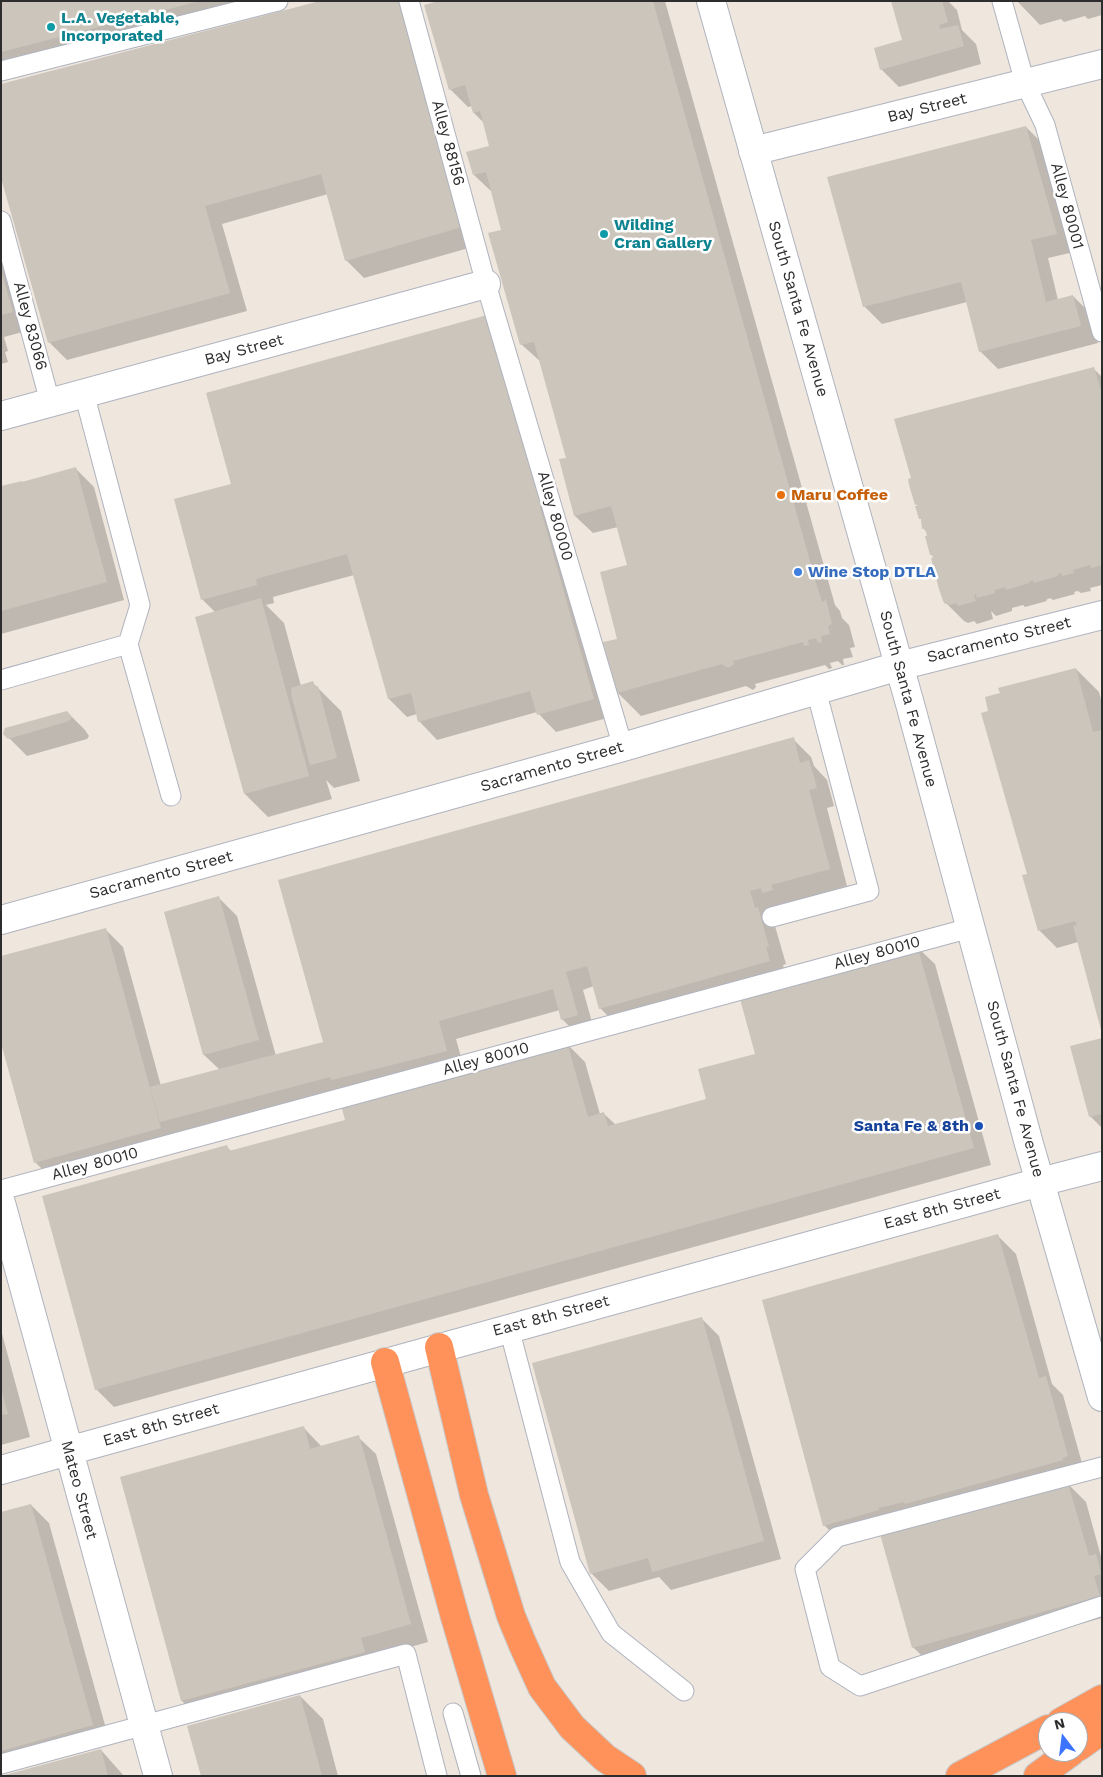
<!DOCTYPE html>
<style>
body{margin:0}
#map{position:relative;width:1103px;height:1777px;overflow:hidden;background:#efe6de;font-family:"Work Sans",sans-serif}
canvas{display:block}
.frame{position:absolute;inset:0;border:2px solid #2d2d2d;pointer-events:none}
.north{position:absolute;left:1038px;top:1712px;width:50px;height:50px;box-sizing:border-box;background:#fff;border:1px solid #ababab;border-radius:50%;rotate:345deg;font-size:14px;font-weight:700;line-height:20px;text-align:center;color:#2d2d2d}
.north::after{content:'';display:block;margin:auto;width:18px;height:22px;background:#3c73ff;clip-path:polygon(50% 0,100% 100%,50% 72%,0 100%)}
</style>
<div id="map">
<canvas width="1103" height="1777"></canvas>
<div class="frame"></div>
<div class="north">N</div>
</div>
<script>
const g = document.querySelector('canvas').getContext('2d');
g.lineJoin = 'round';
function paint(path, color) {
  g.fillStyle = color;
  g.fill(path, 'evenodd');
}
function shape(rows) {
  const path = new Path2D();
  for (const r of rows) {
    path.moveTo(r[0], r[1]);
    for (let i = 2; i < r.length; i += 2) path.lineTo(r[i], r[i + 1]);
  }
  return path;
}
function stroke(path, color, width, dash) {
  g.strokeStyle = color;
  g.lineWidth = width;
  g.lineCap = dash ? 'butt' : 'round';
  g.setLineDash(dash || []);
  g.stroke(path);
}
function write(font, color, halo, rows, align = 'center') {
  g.font = font + ' "Work Sans",sans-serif';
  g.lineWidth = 5;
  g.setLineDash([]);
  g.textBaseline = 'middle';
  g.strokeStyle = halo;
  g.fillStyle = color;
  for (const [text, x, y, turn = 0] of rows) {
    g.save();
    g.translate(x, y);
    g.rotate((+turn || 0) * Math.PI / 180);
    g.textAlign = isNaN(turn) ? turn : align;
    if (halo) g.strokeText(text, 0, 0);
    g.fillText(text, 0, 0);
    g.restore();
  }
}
paint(shape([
 [1,1,284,1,1,67],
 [325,1,410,1,479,245,364,278,346,260,328,194,222,224,247,311,67,360,49,342],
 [443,1,665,1,835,605,840,611,842,618,849,625,855,647,850,648,853,657,843,659,844,665,842,665,838,661,830,663,832,668,829,669,825,665,755,684,756,687,753,690,746,686,641,716,618,693,618,639,628,565,618,527,593,533,575,516,568,458,541,362,522,345,490,234,502,230,492,192,474,175,491,147,484,123,474,113,472,106,468,107,450,89],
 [893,1,948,1,957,10,962,30,976,44,981,64,899,87,881,69,904,41],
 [1017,1,1102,1,1102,15,1088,19,1085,16,1064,22,1061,19,1040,25],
 [1026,127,1044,145,1074,252,1048,258,1058,300,1073,296,1091,314,1098,343,998,369,980,351,967,302,882,324,864,306],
 [1,226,30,330,4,337,8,351,5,352,8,362,1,364],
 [487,317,611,717,556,732,537,712,437,740,420,722,417,714,407,717,389,699,354,575,273,597,274,603,266,605,284,623,301,686,313,683,341,711,360,781,334,788,326,780,332,799,268,817,245,794,215,612,203,600,175,500,233,485],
 [1094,369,1102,377,1102,585,1090,588,1091,591,1081,593,1078,591,1074,592,1075,594,1053,600,1050,598,1046,600,1047,601,1025,607,1023,605,1012,608,1012,611,996,616,991,611,993,619,977,624,974,621,968,623,964,621,944,601,927,532,923,528,919,507,916,504],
 [76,469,94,487,124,600,1,634,1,488],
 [1076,669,1099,692,1102,703,1102,1027,1078,942,1057,948,1039,930,1029,875],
 [67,712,85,730,89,736,87,739,27,756,5,734],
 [793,739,811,757,814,766,827,780,834,806,827,808,847,886,788,903,790,908,777,906,767,909,771,922,775,926,786,964,783,965,787,979,618,1026,600,1008,594,986,583,990,595,1033,580,1037,562,1019,560,1010,456,1039,464,1068,567,1044,585,1062,600,1114,603,1113,616,1125,708,1100,756,1055,917,947,935,964,991,1165,114,1407,96,1389,227,1147,232,1152,347,1121,343,1105,53,1180,35,1162,105,929,123,947,161,1086,220,1070,204,1055,219,898,237,916,276,1056,324,1043],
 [1102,1039,1102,1128,1091,1117],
 [998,1236,1016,1254,1052,1384,1063,1395,1085,1474,1066,1482,1086,1502,1102,1560,1102,1618,931,1665,913,1647,968,1511,842,1543,824,1525],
 [701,1318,719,1336,781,1559,671,1590,659,1577,609,1591,591,1573],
 [1,1330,30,1437,1,1445],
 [303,1427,322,1447,358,1437,376,1454,428,1642,379,1656,200,1719,182,1701,122,1478],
 [31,1505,49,1523,110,1743,1,1773,1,1514],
 [300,1696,323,1719,338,1776,202,1776],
 [101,1750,124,1776,8,1776]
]), '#0003');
paint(shape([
 [1,1,196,1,196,2,1,52],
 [320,1,398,1,462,227,345,261,321,174,205,206,230,293,48,343,1,178,1,84],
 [438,1,653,1,817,586,822,602,826,600,832,624,828,626,830,634,821,636,822,642,818,643,816,638,808,640,809,645,804,646,803,642,733,661,734,664,730,667,726,667,722,664,617,693,603,642,617,639,600,572,627,565,611,506,574,516,559,459,566,458,534,342,520,345,488,233,501,230,486,172,473,175,466,152,489,146,480,111,473,113,465,85,449,90,424,5],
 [891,1,942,1,948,22,939,25,940,29,958,25,964,46,880,70,874,48,902,40],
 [1026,126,1057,234,1031,240,1046,302,1073,295,1081,326,979,352,961,282,863,307,827,177],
 [1,271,13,312,1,315],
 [487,315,542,506,540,507,594,699,537,715,530,691,418,722,411,693,388,699,347,554,256,579,257,585,201,600,174,499,231,484,206,393],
 [1094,367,1102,394,1102,565,1091,568,1090,565,1073,570,1074,573,1062,576,1061,573,1057,574,1058,576,1034,583,1033,580,1029,582,1029,583,1006,590,1005,587,995,590,995,593,977,598,976,594,974,595,976,601,958,606,957,603,949,605,949,603,945,604,943,601,939,589,931,558,933,558,932,555,930,555,925,536,927,536,926,532,924,528,922,529,921,519,919,519,915,506,918,506,917,504,915,505,909,485,908,479,911,478,894,419],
 [76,467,107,582,1,611,1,486,22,481,22,482],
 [261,598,309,776,244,794,195,617],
 [1076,668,1093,732,1102,730,1101,1030,1073,926,1077,925,1075,921,1038,931,1022,875,1027,874,981,713,988,711,985,697,1000,693,998,688],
 [313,681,315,687,318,686,337,758,310,765,291,694,292,694,291,688],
 [67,711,72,717,69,721,8,739,3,734,5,728],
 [794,737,800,763,809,760,817,788,809,790,830,869,771,885,773,890,762,893,761,888,750,891,755,908,758,907,769,947,766,947,770,961,599,1009,587,966,566,972,578,1015,561,1020,553,989,439,1021,447,1051,332,1080,330,1077,160,1122,150,1087,323,1042,278,880],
 [219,896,259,1040,203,1055,164,912],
 [106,928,161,1128,34,1163,1,1043,1,956],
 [917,945,974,1148,95,1390,42,1196,227,1145,229,1151,345,1120,341,1105,567,1042,588,1117,604,1112,608,1126,706,1099,698,1069,755,1054,739,995],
 [1102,1038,1102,1114,1089,1117,1070,1046],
 [998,1234,1039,1378,1046,1376,1068,1456,1063,1458,1063,1460,905,1504,904,1502,879,1508,879,1510,823,1526,762,1300],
 [702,1317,764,1541,652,1572,648,1558,590,1574,532,1363],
 [2,1391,8,1414,1,1415,1,1392],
 [304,1426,310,1449,359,1435,411,1624,361,1638,365,1652,181,1701,120,1477],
 [1068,1483,1089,1556,1096,1554,1101,1574,1094,1576,1100,1596,912,1648,880,1534],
 [31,1504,93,1725,1,1751,1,1512],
 [300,1695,322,1776,201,1776,187,1726],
 [101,1749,108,1776,5,1776,5,1775]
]), '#cbc5bc');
const service = shape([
 [409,1,486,284,623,747],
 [1002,1,1025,83,1045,125,1102,332],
 [1,71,278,1],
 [1,221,50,402],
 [128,644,171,796],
 [1,680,128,644,140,605,84,393],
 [772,917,869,891,816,690],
 [1,1190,970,928],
 [509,1328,570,1562,611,1633,684,1691],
 [1102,1467,837,1537,805,1569,830,1667,860,1686,1102,1606],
 [453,1713,471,1776],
 [1,1764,406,1654,437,1776]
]);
const minor = shape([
 [753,151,1102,64],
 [1,416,486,284],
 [1,920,623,747,899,666,1102,615],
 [1040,1182,1102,1166],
 [1,1470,68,1451]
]);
const tertiary = shape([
 [1,1203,158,1776],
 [68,1451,1040,1182]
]);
const secondary = shape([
 [711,1,910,704,1029,1144,1102,1397]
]);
const motorway = shape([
 [439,1347,474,1495,511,1616,523,1645,542,1687,572,1727,605,1758,632,1776],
 [385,1362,455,1617,502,1776],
 [1061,1722,1102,1699],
 [1078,1747,1102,1730],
 [960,1776,1048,1729],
 [1038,1776,1071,1752]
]);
stroke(service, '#aeb3be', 21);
stroke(minor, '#aeb3be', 30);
stroke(tertiary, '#aeb3be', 30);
stroke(secondary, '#aeb3be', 30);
stroke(motorway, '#c8c8c8', 30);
stroke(service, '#fff', 19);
stroke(minor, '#fff', 28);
stroke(tertiary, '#fff', 28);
stroke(secondary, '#fff', 28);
stroke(motorway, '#ff915a', 28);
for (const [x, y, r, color] of [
 [51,27,5,"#0f9aa8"],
 [604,234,5,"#0f9aa8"],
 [781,495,5,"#e8710a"],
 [798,572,5,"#3f7fe0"],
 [979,1126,5,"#1a4fb4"]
]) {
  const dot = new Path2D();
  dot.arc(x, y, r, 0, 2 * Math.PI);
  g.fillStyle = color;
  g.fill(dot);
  stroke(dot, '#fff', 2);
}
write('bold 16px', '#0d838f', '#fff', [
 ["L.A. Vegetable,",61,18],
 ["Incorporated",61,36],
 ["Wilding",614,225],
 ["Cran Gallery",614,243]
], 'left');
write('16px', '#2d2d2d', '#fff', [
 ["Bay Street",927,108,-14],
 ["Alley 88156",448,143,75],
 ["Alley 80001",1067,206,75],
 ["South Santa Fe Avenue",798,309,74],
 ["Alley 83066",30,326,75],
 ["Bay Street",244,350,-15],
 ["Alley 80000",555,516,74],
 ["Sacramento Street",999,640,-14],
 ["South Santa Fe Avenue",908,699,75],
 ["Sacramento Street",552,767,-16],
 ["Sacramento Street",161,875,-15],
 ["Alley 80010",877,953,-15],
 ["Alley 80010",486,1059,-15],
 ["South Santa Fe Avenue",1015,1089,75],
 ["Alley 80010",95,1164,-15],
 ["East 8th Street",942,1209,-15],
 ["East 8th Street",551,1316,-15],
 ["East 8th Street",161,1425,-16],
 ["Mateo Street",79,1490,75]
]);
write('bold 16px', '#c56008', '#fff', [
 ["Maru Coffee",791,495]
], 'left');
write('bold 16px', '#366cbe', '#fff', [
 ["Wine Stop DTLA",808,572]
], 'left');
write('bold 16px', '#164399', '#fff', [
 ["Santa Fe & 8th",969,1126]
], 'right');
</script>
